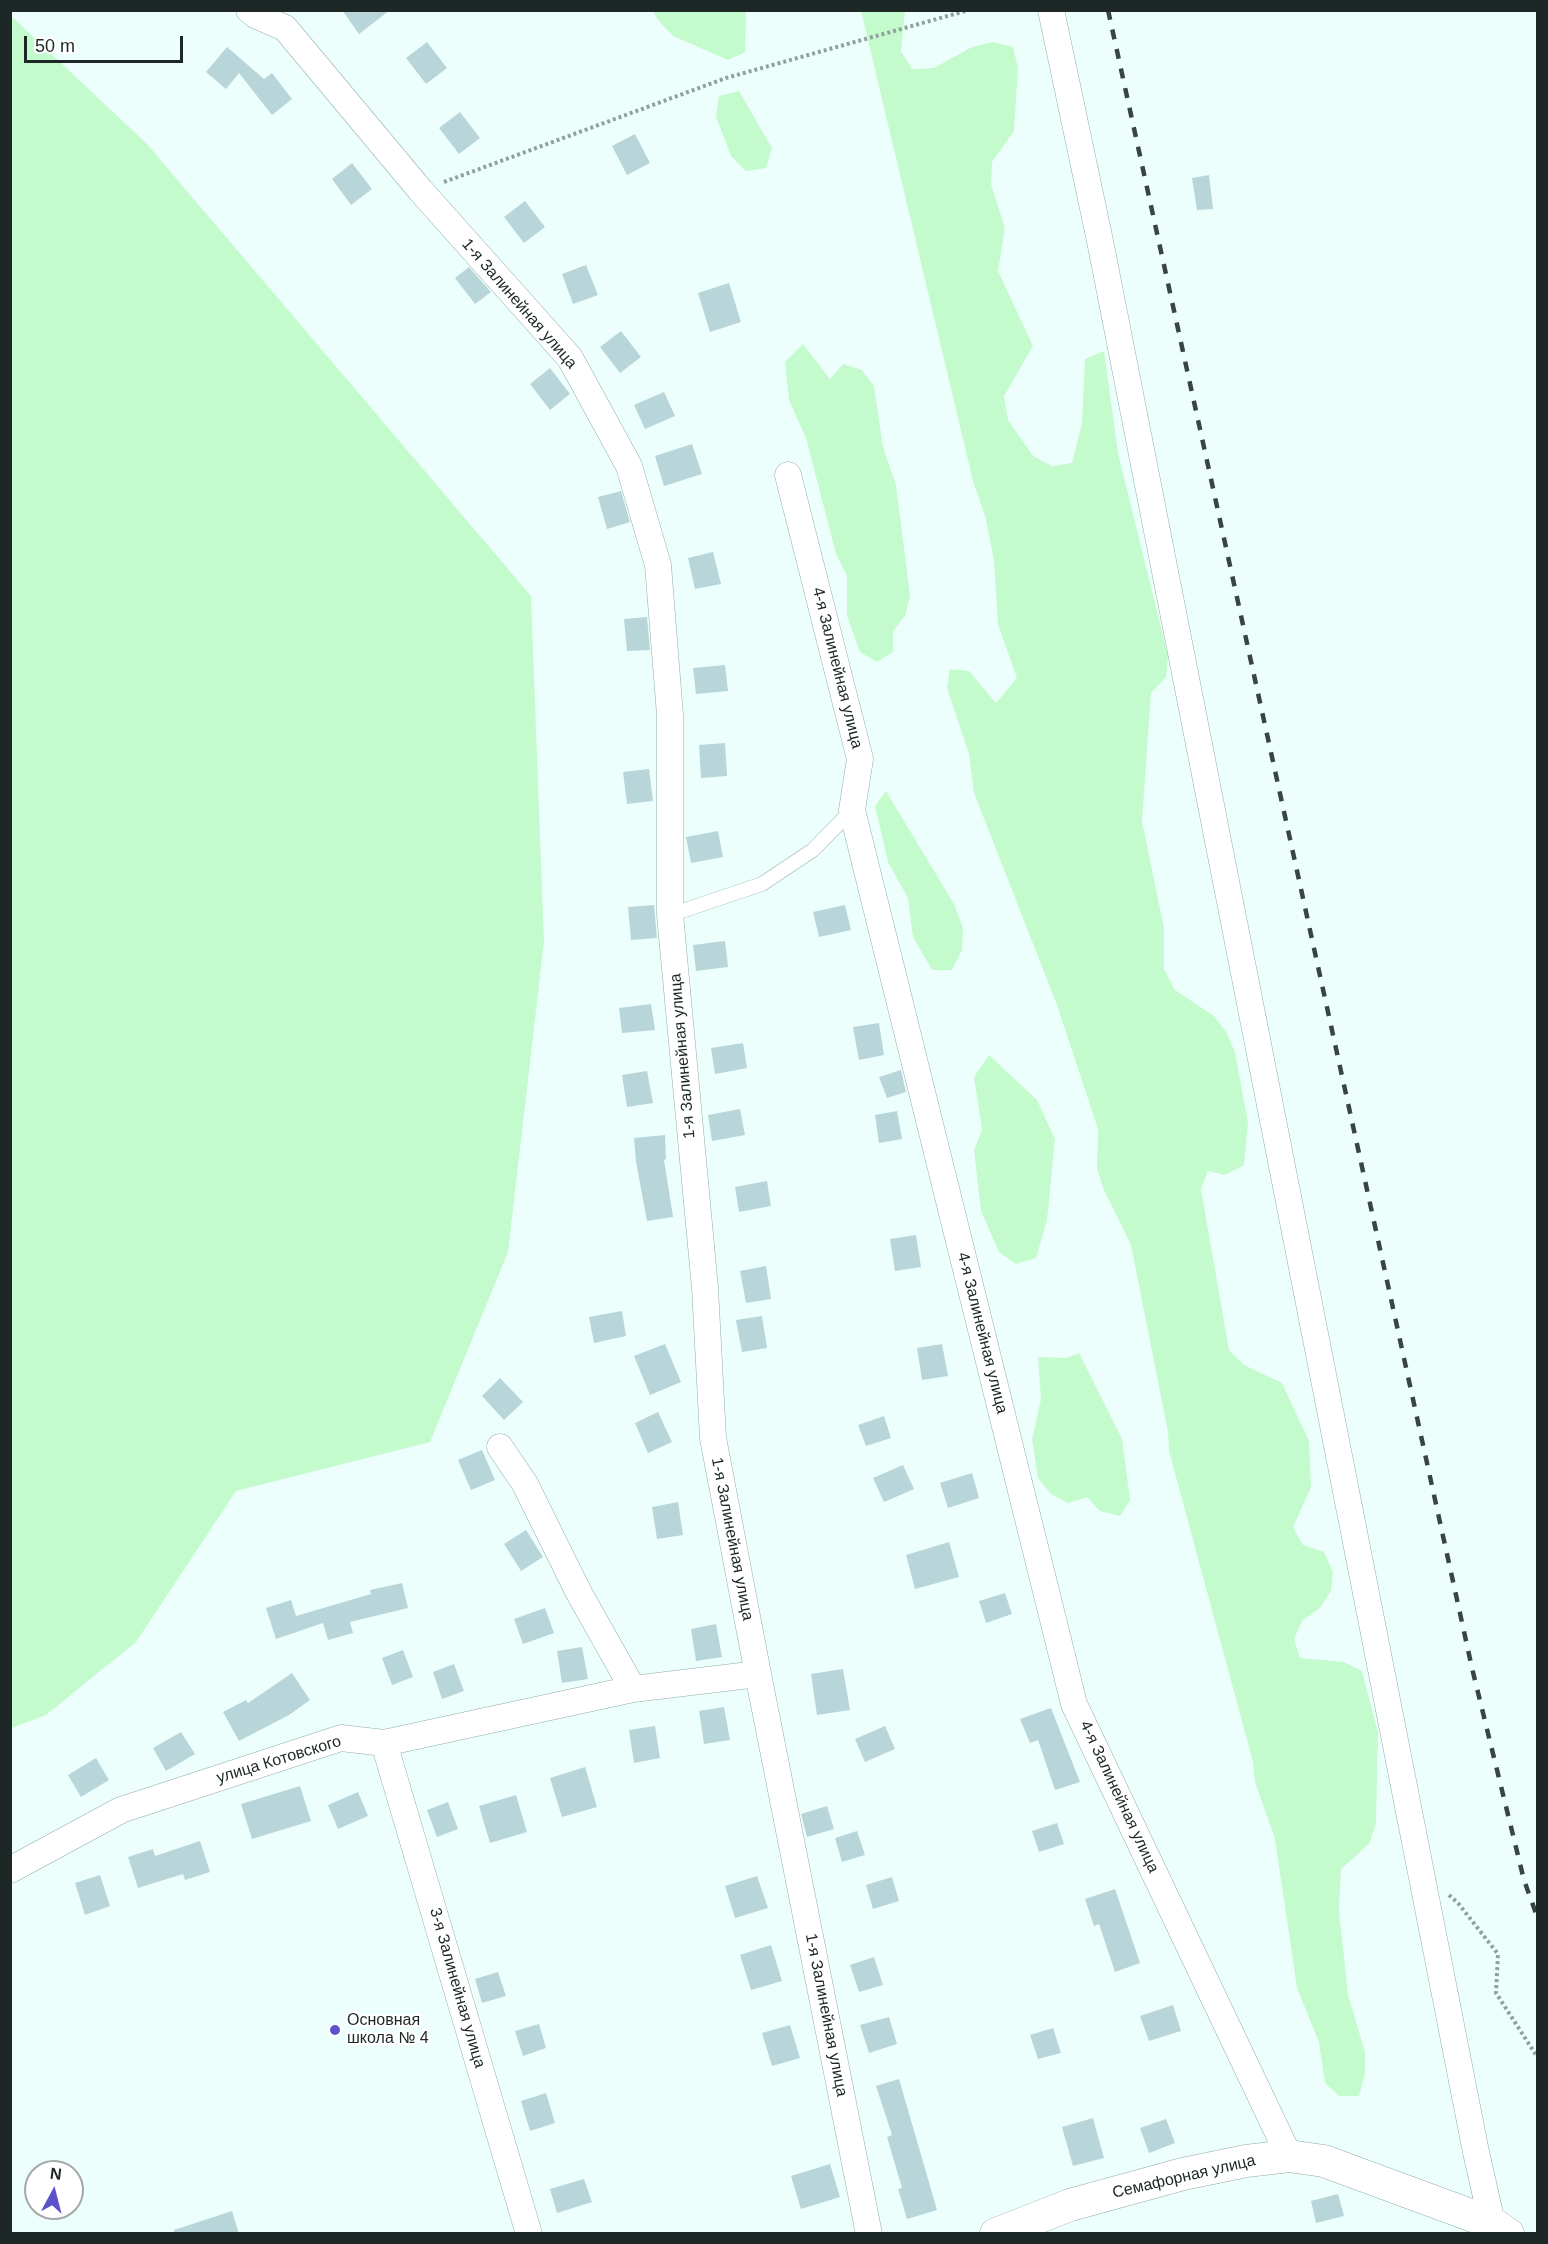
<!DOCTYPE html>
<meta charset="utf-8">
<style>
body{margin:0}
#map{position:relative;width:1548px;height:2244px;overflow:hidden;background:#edfffc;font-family:Arial,sans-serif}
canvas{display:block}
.frame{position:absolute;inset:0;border:12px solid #1c2726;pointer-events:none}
.north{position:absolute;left:24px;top:2160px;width:60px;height:60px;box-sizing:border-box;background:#fff;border:2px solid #a4a9a8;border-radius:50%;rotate:7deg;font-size:16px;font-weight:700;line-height:24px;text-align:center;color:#1c2726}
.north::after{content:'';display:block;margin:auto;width:21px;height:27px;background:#5c53cb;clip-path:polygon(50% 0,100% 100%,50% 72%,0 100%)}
.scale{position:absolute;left:24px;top:36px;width:159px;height:27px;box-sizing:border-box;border:3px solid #1c2726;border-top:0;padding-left:8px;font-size:18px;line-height:21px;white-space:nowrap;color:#1c2726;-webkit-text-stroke:4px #fff;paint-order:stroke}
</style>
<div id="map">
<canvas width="1548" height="2244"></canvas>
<div class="frame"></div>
<div class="north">N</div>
<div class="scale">50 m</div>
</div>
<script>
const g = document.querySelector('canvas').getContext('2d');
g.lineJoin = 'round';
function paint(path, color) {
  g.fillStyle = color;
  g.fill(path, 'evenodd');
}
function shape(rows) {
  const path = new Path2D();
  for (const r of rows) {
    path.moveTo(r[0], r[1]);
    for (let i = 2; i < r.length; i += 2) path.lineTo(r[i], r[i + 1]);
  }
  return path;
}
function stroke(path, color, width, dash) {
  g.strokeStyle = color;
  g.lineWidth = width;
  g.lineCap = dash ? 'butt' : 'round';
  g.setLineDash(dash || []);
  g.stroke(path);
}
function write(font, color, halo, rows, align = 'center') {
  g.font = font + ' Arial,sans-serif';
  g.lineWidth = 4.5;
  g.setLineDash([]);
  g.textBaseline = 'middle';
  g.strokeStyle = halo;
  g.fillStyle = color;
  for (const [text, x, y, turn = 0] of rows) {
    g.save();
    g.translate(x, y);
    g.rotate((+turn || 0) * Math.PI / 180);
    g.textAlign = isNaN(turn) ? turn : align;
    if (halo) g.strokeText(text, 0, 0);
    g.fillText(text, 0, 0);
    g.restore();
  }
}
paint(shape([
 [653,11,746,11,745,52,728,60,673,36,658,20],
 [861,11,905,11,901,51,912,69,934,68,972,47,993,42,1013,47,1018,68,1014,131,992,162,991,184,1005,228,998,271,1033,346,1004,396,1008,420,1033,456,1052,466,1072,463,1082,423,1085,359,1104,351,1118,453,1168,656,1166,677,1151,693,1142,821,1164,928,1164,969,1175,990,1214,1016,1226,1032,1235,1052,1248,1123,1244,1165,1225,1175,1208,1171,1201,1189,1229,1350,1244,1365,1282,1383,1309,1441,1311,1487,1293,1527,1303,1545,1324,1552,1333,1572,1331,1591,1320,1608,1302,1621,1294,1639,1300,1658,1344,1662,1362,1671,1378,1732,1376,1824,1369,1844,1341,1869,1339,1910,1348,1995,1365,2052,1365,2074,1359,2096,1339,2096,1325,2083,1319,2042,1297,1988,1275,1839,1255,1782,1253,1762,1169,1451,1168,1432,1131,1245,1103,1188,1097,1168,1098,1129,1057,1005,974,793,969,754,947,688,950,669,969,671,996,703,1017,678,998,625,994,561,986,519,973,481],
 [10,15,147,144,531,596,544,942,508,1252,430,1442,236,1491,136,1642,46,1715,11,1728],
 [739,91,772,148,766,168,746,171,731,156,716,117,719,96],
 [803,344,830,379,843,364,862,370,874,386,883,447,896,485,910,596,905,616,893,631,893,652,877,662,860,652,847,616,847,576,836,554,806,438,789,400,785,362],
 [886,791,954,904,963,928,962,950,952,970,932,970,913,937,908,898,888,862,875,806],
 [989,1055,1037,1100,1055,1139,1047,1220,1036,1258,1016,1264,999,1252,981,1211,974,1150,982,1130,974,1077],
 [1079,1353,1122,1439,1130,1500,1120,1516,1100,1511,1087,1497,1068,1503,1051,1494,1038,1478,1032,1440,1041,1399,1038,1357,1066,1358]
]), '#c4fbcc');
paint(shape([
 [342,10,390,10,359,34],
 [427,42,447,68,426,84,406,58],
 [227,47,264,79,272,73,292,99,272,115,239,73,226,89,206,72],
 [460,112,480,138,459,154,439,128],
 [635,134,650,163,627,175,612,146],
 [352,163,372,189,351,205,332,179],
 [1209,175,1213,209,1197,210,1192,178],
 [525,201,545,227,524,243,504,217],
 [586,265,598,295,573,304,562,274],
 [469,267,491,292,475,304,455,278],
 [729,283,741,322,710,332,698,293],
 [621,331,641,357,620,373,600,347],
 [550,368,570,394,550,410,530,384],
 [664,392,675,416,645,429,634,405],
 [692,444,702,474,664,486,655,456],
 [621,491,630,522,607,529,598,497],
 [713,552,721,584,695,589,688,558],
 [647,617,650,650,627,651,624,619],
 [725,665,728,691,696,694,693,668],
 [725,743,727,776,701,778,699,745],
 [649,769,653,801,627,804,623,772],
 [718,831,723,857,691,863,686,837],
 [654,905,657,938,631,940,628,907],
 [845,905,851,930,819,937,813,912],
 [725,941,728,967,696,971,693,945],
 [651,1004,655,1030,622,1033,619,1008],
 [879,1023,884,1055,859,1060,853,1027],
 [743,1043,747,1068,715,1074,711,1048],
 [901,1070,906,1092,887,1098,879,1077],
 [647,1071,653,1103,627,1107,622,1075],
 [740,1109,745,1135,712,1141,708,1115],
 [897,1111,902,1139,879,1143,875,1115],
 [665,1135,666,1159,664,1160,673,1217,647,1221,636,1162,634,1138],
 [767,1181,771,1206,739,1212,735,1187],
 [916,1235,921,1267,895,1271,890,1239],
 [766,1266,771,1299,746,1303,740,1271],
 [622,1311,626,1336,594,1343,589,1317],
 [762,1316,767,1348,742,1352,736,1320],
 [665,1344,681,1382,650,1395,634,1356],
 [942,1344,948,1376,922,1380,917,1348],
 [500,1378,523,1402,504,1420,482,1396],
 [658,1412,672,1442,648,1453,635,1423],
 [884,1416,891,1438,866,1446,858,1425],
 [482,1450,495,1480,471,1490,458,1460],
 [903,1465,914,1489,884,1502,873,1478],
 [972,1473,979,1498,948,1508,940,1483],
 [678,1502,683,1535,657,1539,652,1507],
 [526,1530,543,1557,521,1571,504,1544],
 [949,1542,959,1577,915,1589,906,1555],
 [402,1583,408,1608,350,1622,353,1633,328,1640,323,1623,276,1639,266,1608,291,1600,296,1616,371,1594,370,1590],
 [1005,1593,1012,1614,986,1623,979,1601],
 [545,1608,554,1633,523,1644,514,1619],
 [716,1624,722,1657,696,1661,691,1629],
 [582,1647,588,1679,562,1683,557,1651],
 [403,1650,413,1677,392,1685,382,1658],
 [454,1664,464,1691,442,1699,433,1672],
 [843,1669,850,1710,817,1715,811,1674],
 [292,1673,310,1700,289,1715,239,1741,223,1712,246,1700,248,1703],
 [724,1707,730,1740,704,1744,699,1711],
 [1051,1708,1080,1782,1055,1790,1038,1740,1030,1743,1020,1719],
 [655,1726,660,1758,634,1763,629,1730],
 [885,1726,895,1749,865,1762,855,1739],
 [181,1732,195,1754,166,1771,153,1748],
 [96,1758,109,1780,81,1797,68,1775],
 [585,1767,597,1807,562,1817,550,1778],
 [300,1786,311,1821,252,1839,241,1804],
 [358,1792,368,1816,338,1829,328,1805],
 [516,1795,527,1832,490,1843,479,1806],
 [448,1802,458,1829,437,1837,427,1810],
 [827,1806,834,1829,807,1837,801,1814],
 [1057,1823,1064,1844,1039,1852,1032,1831],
 [857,1831,865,1855,842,1862,835,1838],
 [200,1841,210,1872,185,1880,183,1874,138,1888,128,1857,153,1849,155,1856],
 [100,1875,110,1906,85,1915,75,1883],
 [757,1876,768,1908,735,1918,725,1886],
 [892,1877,899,1901,873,1909,866,1885],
 [1115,1889,1140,1963,1115,1972,1099,1924,1094,1926,1085,1899],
 [771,1945,782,1981,751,1990,740,1955],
 [874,1957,883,1985,859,1992,850,1965],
 [498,1972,506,1996,482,2003,475,1979],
 [1173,2005,1181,2031,1149,2041,1140,2016],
 [889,2017,897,2044,869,2053,860,2025],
 [539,2024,546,2048,523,2056,515,2031],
 [790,2025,800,2058,772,2066,762,2033],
 [1053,2028,1061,2053,1038,2059,1030,2035],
 [899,2079,937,2210,907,2219,898,2189,902,2188,887,2137,892,2135,876,2086],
 [546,2093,555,2123,530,2131,521,2101],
 [1093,2118,1104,2158,1073,2166,1062,2127],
 [1166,2119,1175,2143,1149,2153,1140,2128],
 [830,2164,840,2197,801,2209,791,2176],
 [584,2179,592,2202,557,2213,550,2189],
 [1338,2194,1344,2216,1316,2223,1311,2201],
 [232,2211,239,2234,174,2234,174,2230]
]), '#b8d5d9');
const service = shape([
 [670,915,762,884,813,850,852,810]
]);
const minor = shape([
 [249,10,255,15,285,28,421,191,570,358,629,466,658,565,670,715,670,915,705,1288,713,1438,758,1674,869,2234],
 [1051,10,1100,241,1476,2152,1492,2223],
 [788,475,860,759,852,810,1074,1704,1289,2156],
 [500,1447,525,1484,579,1593,633,1689],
 [384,1743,529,2234],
 [10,1870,121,1810,341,1738,384,1743,633,1689,758,1674]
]);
const tertiary = shape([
 [996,2234,1070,2205,1183,2174,1246,2161,1289,2156,1324,2161,1492,2223,1508,2234]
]);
stroke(service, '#8faca8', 15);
stroke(minor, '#8faca8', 27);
stroke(tertiary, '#8faca8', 33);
stroke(shape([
 [444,182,726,78,969,10],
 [1449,1895,1458,1903,1498,1954,1496,1993,1538,2058]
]), '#91a09e', 4, [3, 3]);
stroke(service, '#fff', 14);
stroke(minor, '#fff', 26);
stroke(tertiary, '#fff', 32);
stroke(shape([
 [1108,10,1472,1668,1524,1880,1538,1919]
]), '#394544', 4.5, [10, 10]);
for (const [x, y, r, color] of [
 [335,2030,6,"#5c53cb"]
]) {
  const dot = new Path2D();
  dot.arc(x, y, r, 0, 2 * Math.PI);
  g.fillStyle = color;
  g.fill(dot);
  stroke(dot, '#fff', 2);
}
write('16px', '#1c2726', '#fff', [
 ["1-я Залинейная улица",519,304,49],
 ["4-я Залинейная улица",837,668,76],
 ["1-я Залинейная улица",683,1056,-95],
 ["4-я Залинейная улица",982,1333,76],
 ["1-я Залинейная улица",732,1539,79],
 ["улица Котовского",279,1760,-17],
 ["4-я Залинейная улица",1119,1797,65],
 ["3-я Залинейная улица",457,1988,74],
 ["1-я Залинейная улица",826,2015,79],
 ["Семафорная улица",1184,2177,-13]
]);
write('16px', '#1c2726', '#fff', [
 ["Основная",347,2021],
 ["школа № 4",347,2039]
], 'left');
</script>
